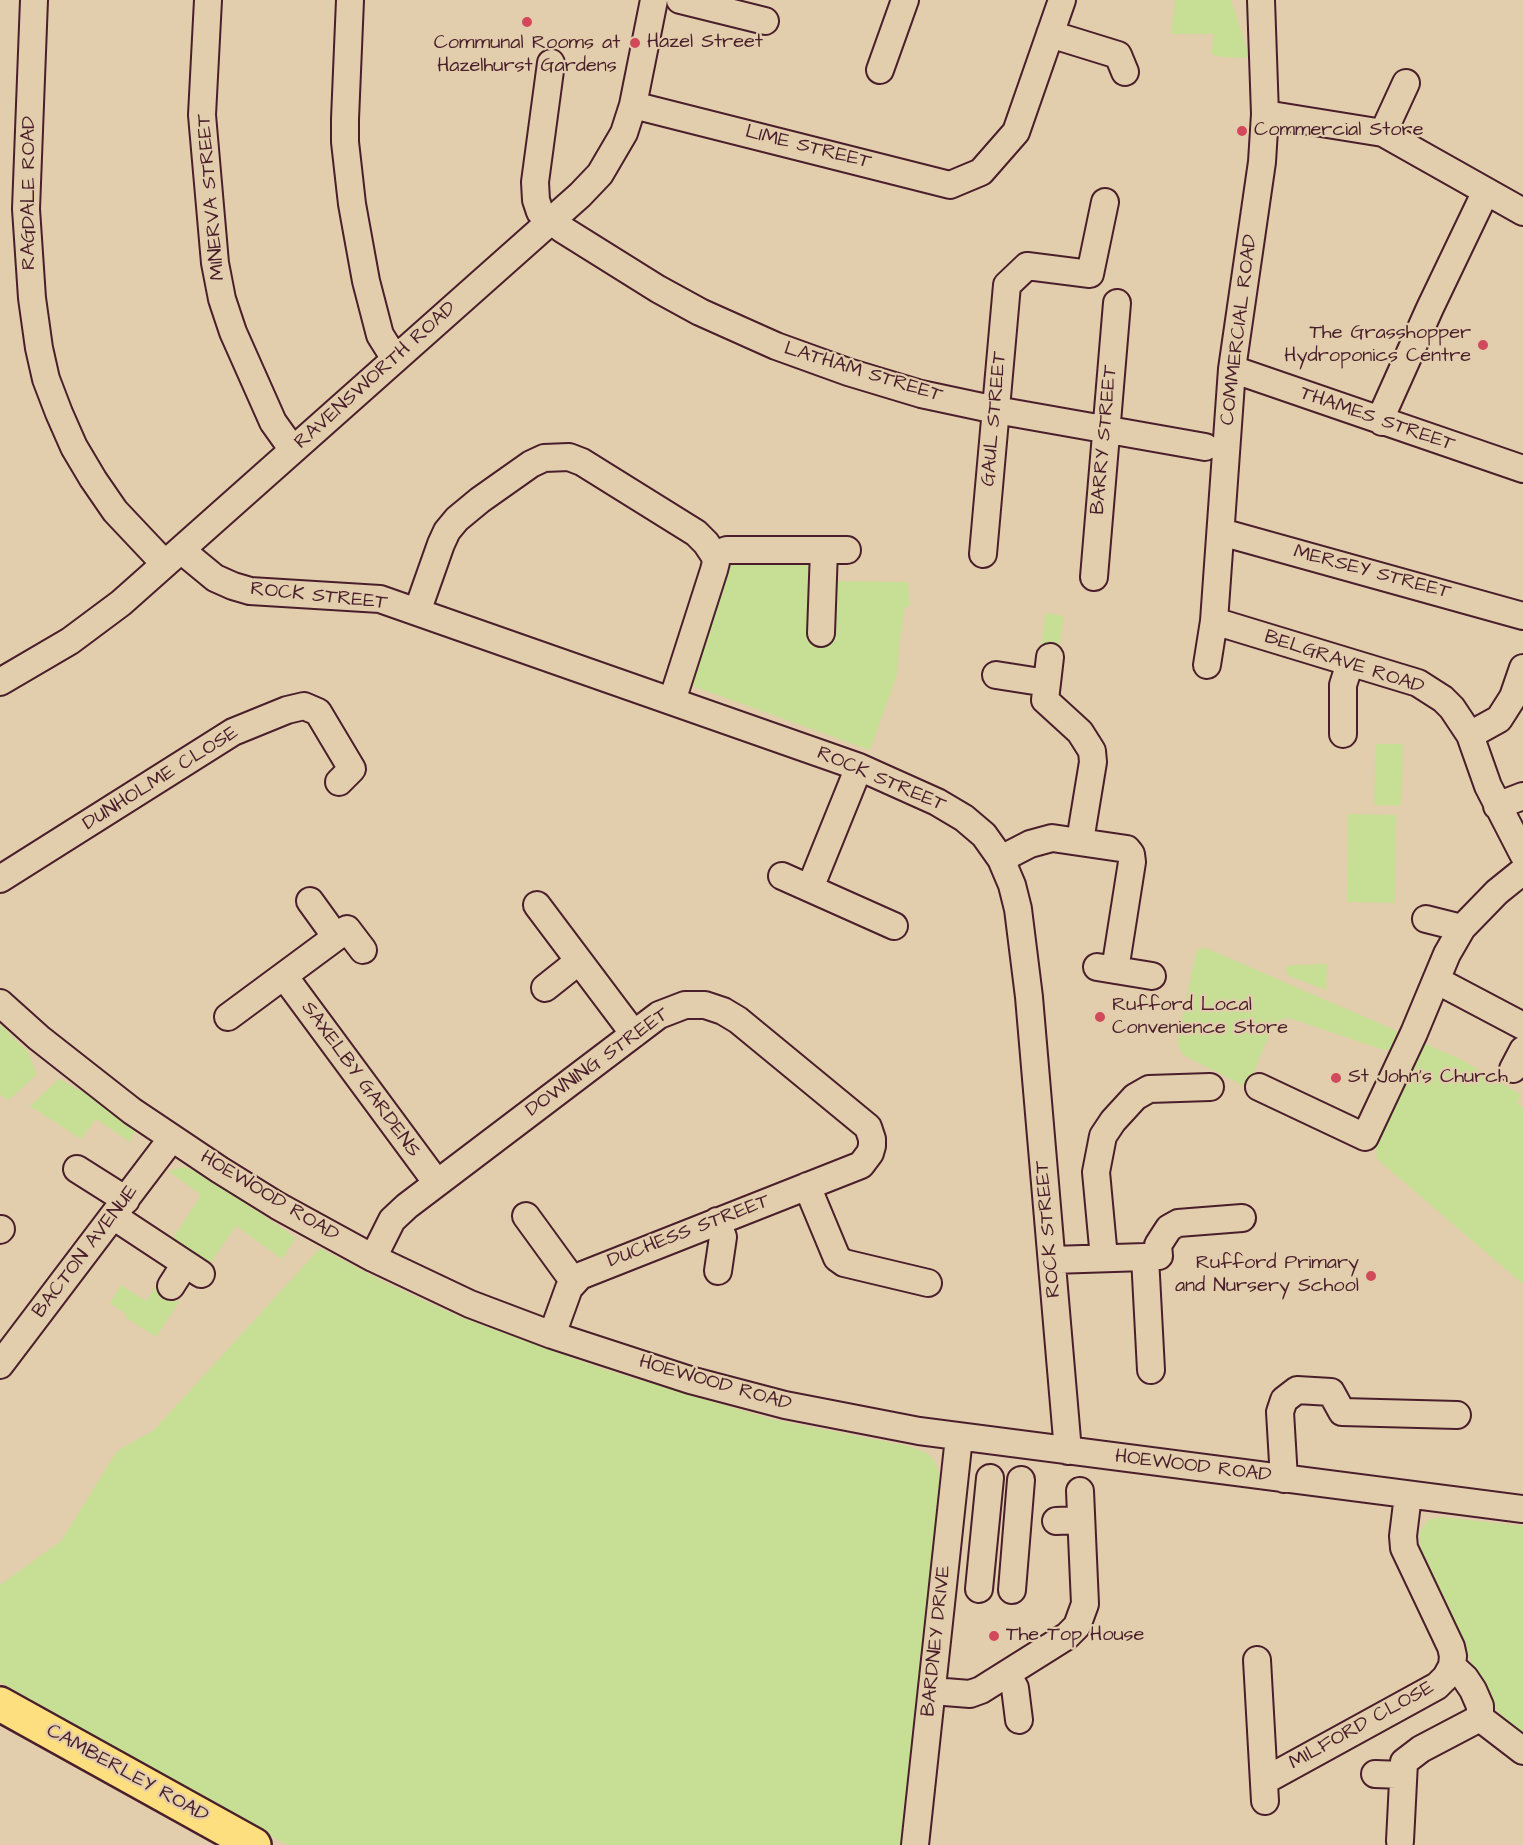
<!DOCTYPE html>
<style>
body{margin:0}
canvas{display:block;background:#e2cdac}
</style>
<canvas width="1523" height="1845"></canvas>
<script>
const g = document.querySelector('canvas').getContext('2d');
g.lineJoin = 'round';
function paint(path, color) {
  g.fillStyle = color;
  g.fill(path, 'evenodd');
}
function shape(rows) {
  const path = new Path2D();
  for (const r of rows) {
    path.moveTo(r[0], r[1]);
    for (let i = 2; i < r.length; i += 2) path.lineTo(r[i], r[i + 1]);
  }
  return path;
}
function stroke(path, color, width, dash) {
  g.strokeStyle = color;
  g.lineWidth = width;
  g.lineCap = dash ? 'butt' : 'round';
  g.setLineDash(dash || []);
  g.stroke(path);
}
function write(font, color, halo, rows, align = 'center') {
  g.font = font + ' "Architects Daughter",sans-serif';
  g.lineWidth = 4.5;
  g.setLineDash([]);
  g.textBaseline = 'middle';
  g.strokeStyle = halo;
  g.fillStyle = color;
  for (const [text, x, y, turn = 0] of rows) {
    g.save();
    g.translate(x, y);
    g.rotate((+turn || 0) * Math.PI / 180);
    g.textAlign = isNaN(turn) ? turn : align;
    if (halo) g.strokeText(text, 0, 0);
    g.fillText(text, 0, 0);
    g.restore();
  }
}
paint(shape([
 [1175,0,1231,0,1250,58,1221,57,1211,54,1214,34,1171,34],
 [806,558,835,581,908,582,910,606,905,607,899,646,897,675,870,750,690,685,729,560],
 [1046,613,1064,616,1058,654,1040,652],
 [1376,744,1403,744,1401,806,1374,805],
 [1348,814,1396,815,1395,903,1347,902],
 [1206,948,1395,1030,1403,1038,1396,1052,1381,1049,1289,1018,1280,1020,1273,1026,1248,1085,1244,1086,1183,1055,1177,1043,1196,953,1198,949],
 [1327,964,1326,990,1289,976,1285,969,1290,965],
 [0,1024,27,1051,37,1074,9,1100,0,1095],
 [1419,1041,1462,1060,1520,1094,1517,1103,1523,1108,1523,1284,1377,1159,1375,1134],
 [59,1079,85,1093,135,1131,130,1142,96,1119,81,1139,30,1106],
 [184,1167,204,1174,296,1238,282,1259,236,1226,209,1265,172,1240,201,1195,168,1171],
 [320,1248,384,1282,460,1317,603,1369,771,1419,908,1446,925,1452,935,1461,943,1488,906,1845,287,1845,0,1682,0,1585,61,1541,117,1451,154,1430],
 [121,1285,146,1301,156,1286,179,1302,156,1337,125,1317,126,1314,110,1303],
 [1442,1517,1523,1526,1523,1738,1506,1725,1475,1671,1450,1609,1421,1550,1419,1533,1428,1520]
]), '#c6df95');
const minor = shape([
 [34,0,26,209,32,298,39,348,46,379,59,413,74,447,93,479,115,511,165,564],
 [208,0,202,115,215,263,222,299,233,332,273,422,293,450],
 [350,0,345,119,345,142,352,204,366,281,380,335,395,359],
 [680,0,765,21],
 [1050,34,1118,55,1125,72],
 [551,63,535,182,536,200,540,212,562,229,658,289,700,312,776,346,848,372,921,394,996,410,1205,447],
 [880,70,905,0],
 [633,105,950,185,981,172,1016,132,1062,0],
 [1265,114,1383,133,1523,212],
 [1383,133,1406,83],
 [1232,369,1523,469],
 [1382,422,1382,415,1430,308,1486,191],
 [1221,532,1523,616],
 [181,550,215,578,233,586,250,591,380,599,859,767,937,802,964,818,984,835,1001,859,1012,885,1018,909,1029,997,1068,1451],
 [983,554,1007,285,1027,266,1090,274,1105,202],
 [714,555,727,550,847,550],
 [1094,577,1117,303],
 [417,612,441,544,447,531,457,519,480,500,531,464,544,458,569,457,582,462,696,533,706,543,714,555,716,562,714,570,672,701],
 [1214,621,1418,683,1443,699,1452,708,1470,735,1488,786,1523,854],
 [821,633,824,550],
 [1050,657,1045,700,1080,732,1092,751,1093,762,1080,841],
 [1207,665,1214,621,1232,369,1262,162,1265,114,1261,0],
 [996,675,1047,683],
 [0,682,70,641,121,603,580,195,600,174,624,133,633,105,654,0],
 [1343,734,1343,685,1350,663],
 [1470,735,1499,719,1513,697,1523,668],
 [1497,806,1523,796],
 [1001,859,1030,844,1052,838,1127,849,1131,854,1132,862,1115,970],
 [782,876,894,926],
 [0,879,233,732,287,710,304,706,318,712,352,769,339,782],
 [810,888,859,767],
 [310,901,336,937],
 [537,905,634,1034],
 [1426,919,1462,928],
 [1097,967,1152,976],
 [284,976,437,1183],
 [1436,980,1523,1026],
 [545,988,579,961],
 [0,1003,39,1038,132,1111,220,1170,278,1206,373,1258,470,1304,552,1335,690,1380,785,1405,919,1431,1523,1509],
 [228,1017,347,929,363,950],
 [1513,1069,1523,1050],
 [1259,1087,1365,1137,1414,1033,1447,954,1462,928,1497,892,1523,871],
 [77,1169,126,1200],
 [807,1186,837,1258,844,1263,928,1283],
 [113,1216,201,1274],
 [526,1216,574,1282],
 [717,1221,723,1237,718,1271],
 [0,1230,1,1229],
 [1159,1256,1158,1245,1169,1228,1178,1223,1242,1218],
 [373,1258,392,1220,407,1206,659,1015,685,1005,705,1005,723,1011,738,1020,868,1127,872,1139,872,1146,870,1153,861,1165,580,1276,569,1288,552,1335],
 [1104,1258,1096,1172,1103,1136,1113,1121,1135,1097,1149,1089,1210,1087],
 [1052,1260,1145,1257,1151,1370],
 [171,1286,185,1264],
 [0,1365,172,1138],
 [1284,1479,1280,1412,1284,1400,1297,1390,1331,1392,1342,1412,1457,1415],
 [1056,1521,1081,1520],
 [979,1589,990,1478],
 [1012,1590,1021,1480],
 [1257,1660,1265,1801],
 [1452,1666,1465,1678,1473,1690,1480,1706,1480,1718],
 [1007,1674,1015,1688,1019,1720],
 [932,1691,970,1694,981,1690,1067,1636,1077,1626,1085,1604,1080,1491],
 [1375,1774,1403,1775],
 [1264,1781,1437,1686,1446,1677,1452,1666,1453,1656,1451,1647,1404,1548,1403,1536,1408,1495],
 [1400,1841,1404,1762,1421,1749,1480,1718,1523,1751],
 [915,1845,959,1437]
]);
const major = shape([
 [0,1704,254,1845]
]);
stroke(minor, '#4a1f2b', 30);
stroke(major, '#4a1f2b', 38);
stroke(minor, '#e2cdac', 26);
stroke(major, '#fedf80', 33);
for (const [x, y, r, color] of [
 [527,22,6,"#d1495b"],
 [635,43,6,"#d1495b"],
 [1242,131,6,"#d1495b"],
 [1483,345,6,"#d1495b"],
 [1100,1017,6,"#d1495b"],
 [1336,1078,6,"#d1495b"],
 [1371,1276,6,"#d1495b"],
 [994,1636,6,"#d1495b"]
]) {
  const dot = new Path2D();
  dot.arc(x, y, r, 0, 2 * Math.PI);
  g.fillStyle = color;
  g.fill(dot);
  stroke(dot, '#e2cdac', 2);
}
write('20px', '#4a1f2b', '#e2cdac', [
 ["Hazel Street",647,43],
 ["Communal Rooms at",527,44,"center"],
 ["Hazelhurst Gardens",527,67,"center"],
 ["Commercial Store",1254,131],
 ["The Grasshopper",1471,334,"right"],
 ["Hydroponics Centre",1471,357,"right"],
 ["Rufford Local",1112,1006],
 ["Convenience Store",1112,1029],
 ["St John's Church",1348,1078],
 ["Rufford Primary",1359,1264,"right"],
 ["and Nursery School",1359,1287,"right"],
 ["The Top House",1006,1636]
], 'left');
write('20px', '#4a1f2b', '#e2cdac', [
 ["LIME STREET",808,148,14],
 ["RAGDALE ROAD",30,193,-90],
 ["MINERVA STREET",212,197,-95],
 ["COMMERCIAL ROAD",1240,330,-83],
 ["LATHAM STREET",863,373,17],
 ["RAVENSWORTH ROAD",376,376,-42],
 ["GAUL STREET",995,419,-85],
 ["THAMES STREET",1377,420,19],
 ["BARRY STREET",1105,440,-85],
 ["MERSEY STREET",1372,573,15],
 ["ROCK STREET",319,597,6],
 ["BELGRAVE ROAD",1344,663,18],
 ["DUNHOLME CLOSE",161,779,-32],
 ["ROCK STREET",881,780,23],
 ["DOWNING STREET",598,1063,-36],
 ["SAXELBY GARDENS",360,1080,54],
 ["HOEWOOD ROAD",269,1197,31],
 ["ROCK STREET",1049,1229,-95],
 ["DUCHESS STREET",689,1232,-21],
 ["BACTON AVENUE",86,1252,-53],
 ["HOEWOOD ROAD",715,1384,16],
 ["HOEWOOD ROAD",1193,1467,7],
 ["BARDNEY DRIVE",937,1641,-84],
 ["MILFORD CLOSE",1362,1726,-29],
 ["CAMBERLEY ROAD",127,1774,29]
]);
</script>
